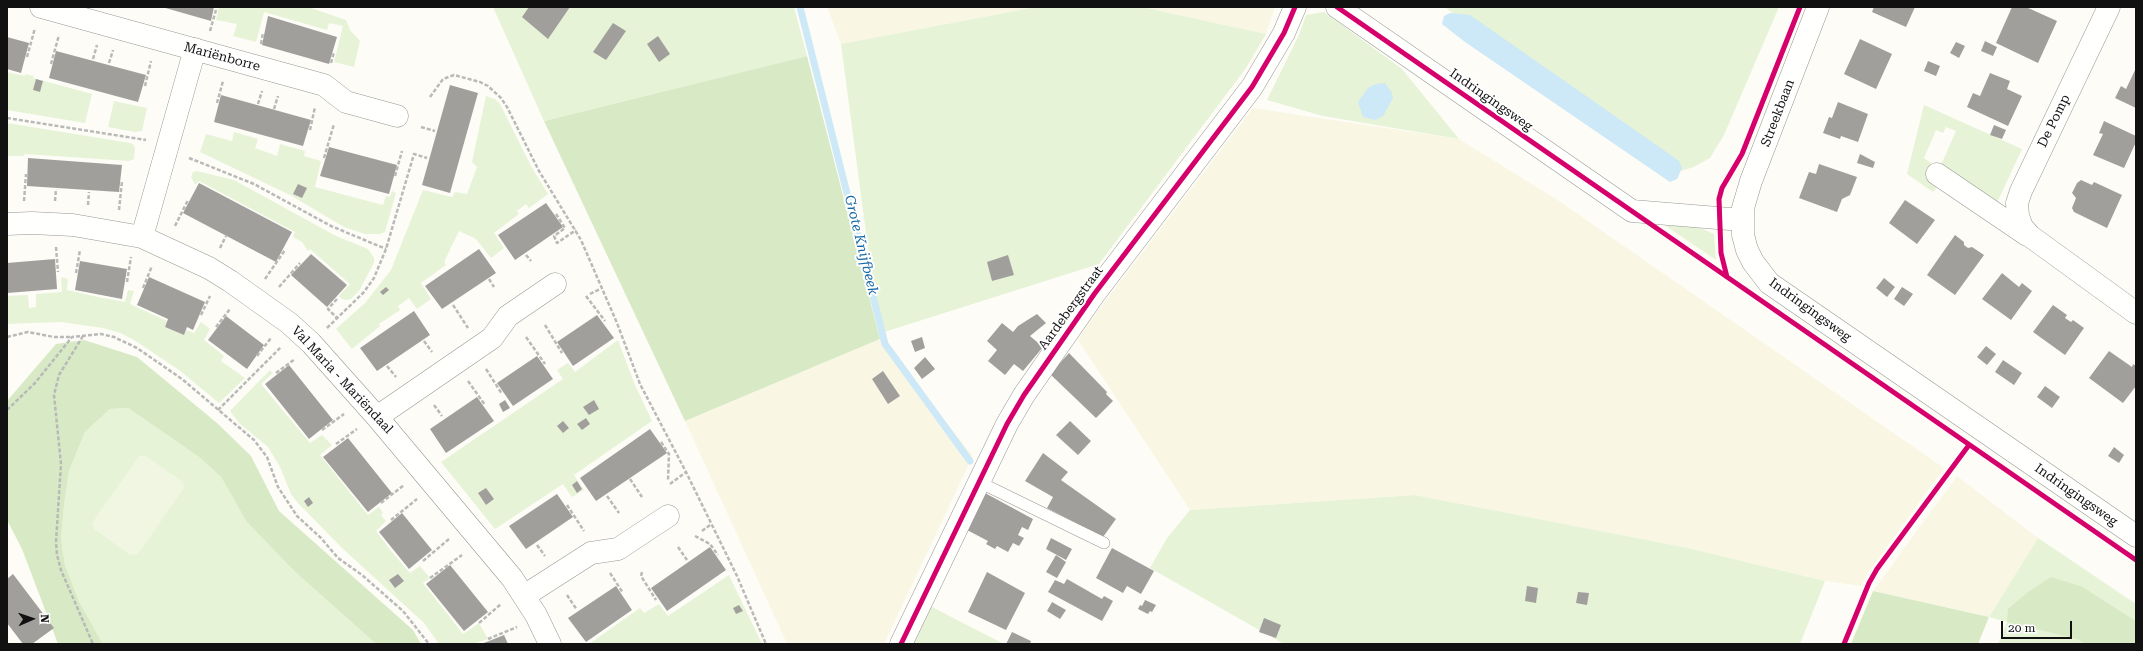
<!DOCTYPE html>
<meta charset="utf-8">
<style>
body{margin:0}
#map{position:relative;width:2143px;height:651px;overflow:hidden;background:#fdfcf7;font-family:"Roboto Serif",serif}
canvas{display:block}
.frame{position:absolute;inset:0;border:8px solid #111;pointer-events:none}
.north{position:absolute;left:12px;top:599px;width:40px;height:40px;-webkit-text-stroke:3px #fff;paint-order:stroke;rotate:88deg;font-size:11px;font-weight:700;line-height:16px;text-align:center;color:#111}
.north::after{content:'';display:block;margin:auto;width:14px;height:18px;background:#111;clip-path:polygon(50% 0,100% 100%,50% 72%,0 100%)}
.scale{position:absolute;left:2001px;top:621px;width:71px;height:18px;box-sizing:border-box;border:2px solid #111;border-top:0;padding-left:5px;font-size:12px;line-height:14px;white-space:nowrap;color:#111;-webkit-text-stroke:3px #fff;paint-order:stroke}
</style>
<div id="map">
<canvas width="2143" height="651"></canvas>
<div class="frame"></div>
<div class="north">N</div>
<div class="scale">20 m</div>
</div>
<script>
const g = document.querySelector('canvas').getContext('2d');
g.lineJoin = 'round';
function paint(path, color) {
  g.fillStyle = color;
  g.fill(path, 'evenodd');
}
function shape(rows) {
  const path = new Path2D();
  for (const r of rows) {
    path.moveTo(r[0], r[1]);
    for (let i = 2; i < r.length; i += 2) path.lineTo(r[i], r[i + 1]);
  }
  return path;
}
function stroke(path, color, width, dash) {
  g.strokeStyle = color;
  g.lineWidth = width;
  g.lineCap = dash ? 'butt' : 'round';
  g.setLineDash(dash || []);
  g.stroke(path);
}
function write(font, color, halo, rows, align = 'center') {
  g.font = font + ' "Roboto Serif",serif';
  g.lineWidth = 4;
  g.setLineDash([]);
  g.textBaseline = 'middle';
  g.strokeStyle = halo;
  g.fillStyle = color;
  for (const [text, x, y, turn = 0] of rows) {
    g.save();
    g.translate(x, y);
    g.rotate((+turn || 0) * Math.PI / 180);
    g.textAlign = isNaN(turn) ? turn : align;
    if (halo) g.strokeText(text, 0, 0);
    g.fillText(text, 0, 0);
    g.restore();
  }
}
paint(shape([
 [827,7,1036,7,841,44],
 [1142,7,1275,7,1266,34],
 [1253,108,1459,139,1559,201,1944,468,1867,574,1861,586,1825,581,1688,548,1415,495,1190,510,1078,340,1087,325],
 [880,339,973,456,884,644,787,644,685,421],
 [1957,476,2038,538,1989,617,1873,591]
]), '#f9f7e4');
paint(shape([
 [219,7,308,7,346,20,350,30,360,41,354,67,334,62,343,26,329,23,327,30,264,12,256,42,233,36,237,24,216,20],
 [493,7,794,7,807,56,544,121],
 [1036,7,1142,7,1266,34,1246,68,1099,264,881,333,884,338,880,339,841,44],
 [1445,7,1779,7,1724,135,1710,158,1694,167,1674,173,1655,169],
 [1324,12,1402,69,1459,139,1323,116,1267,100,1299,35,1306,15],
 [7,72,25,76,25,74,34,76,33,78,92,94,85,123,7,110],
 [486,96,495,99,500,104,531,166,548,194,529,208,526,204,517,211,519,214,494,233,504,248,491,258,476,239,459,231,444,262,446,265,421,283,431,299,417,309,409,298,398,306,400,310,379,324,380,326,352,349,336,329,365,303,391,270,423,190,452,197,455,192,467,194,477,167,472,162],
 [114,101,147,108,142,131,135,132,108,127],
 [1924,105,2022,149,1996,205,1941,165,1956,131,1946,127,1943,133,1936,130,1924,158,1939,169,1940,183,1933,192,1907,174],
 [7,123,130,143,134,145,135,149,134,159,129,161,24,154,24,156,7,156],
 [234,132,258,139,255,148,277,156,280,144,305,151,304,156,321,161,315,187,383,205,386,196,390,197,392,191,396,193,385,232,380,234,365,234,344,227,290,195,200,152,206,134,232,141],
 [197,171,234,180,336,236,368,249,374,258,374,263,359,291,351,299,346,300,342,299,339,296,350,284,310,249,308,251,302,242,293,237,295,232,199,181,195,185,191,177,193,172],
 [1663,224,1698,227,1714,234,1716,260],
 [61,277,68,279,67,290,98,297,125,302,128,290,134,291,130,304,167,321,165,327,184,335,186,330,194,333,201,322,210,329,204,340,224,356,221,361,245,378,219,403,179,370,134,340,120,333,103,328,61,322,7,324,7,296,28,295,29,308,36,307,36,294,62,292],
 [618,340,635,385,652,421,574,475,584,490,572,497,563,484,495,529,441,462,563,379,557,370,568,363,575,372],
 [270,370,273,373,261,384,310,443,322,435,332,445,320,455,368,515,379,507,383,513,381,515,386,521,376,531,391,551,410,573,420,566,430,578,423,583,463,634,479,623,488,639,473,644,439,644,424,623,341,547,298,503,291,494,280,467,268,447,239,423,230,411],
 [128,408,199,457,221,477,246,521,293,570,376,644,102,644,79,601,65,565,61,539,64,506,69,471,85,432,110,409],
 [1415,495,1688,548,1825,581,1800,644,1284,644,1150,568,1167,538,1190,510],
 [2038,538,2136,604,2136,621,2083,587,2077,639,2084,644,1998,644,2007,622,1989,617],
 [729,575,762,644,589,644,640,608,644,613,659,604,668,616],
 [930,606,1004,644,913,644]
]), '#e7f3d7');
paint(shape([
 [807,56,880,339,685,421,544,121],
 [84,340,137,357,217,423,251,456,279,511,413,630,421,644,376,644,293,570,246,521,221,477,199,457,128,408,110,409,85,432,69,471,64,506,61,539,65,565,79,601,102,643,58,644,22,549,7,520,7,401,56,344],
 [2051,577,2083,587,2136,621,2136,644,2084,644,2077,639,2007,622,2008,609,2028,592],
 [1873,591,1989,617,1978,644,1851,644]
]), '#d8eac5');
paint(shape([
 [139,456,146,456,183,482,184,488,138,554,130,555,94,529,92,523]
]), '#f0f6e1');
paint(shape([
 [1450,13,1470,15,1675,158,1679,161,1682,168,1677,179,1670,182,1465,42,1442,24,1444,16],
 [1385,83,1392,93,1393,98,1383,116,1375,120,1363,117,1358,102,1368,88,1376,84]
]), '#cde8f7');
stroke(shape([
 [800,7,885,344,970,461]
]), '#cde8f7', 7);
paint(shape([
 [162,7,214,7,211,21],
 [529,7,570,7,548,39,522,17],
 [1874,7,1915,7,1906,27,1872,12],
 [2012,7,2026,7,2057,21,2038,63,1996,43],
 [268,16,337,37,329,64,262,45],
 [613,23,626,31,606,60,593,52],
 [658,36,670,54,659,62,647,44],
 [7,37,29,43,21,73,7,69],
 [1860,39,1892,54,1876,89,1844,74],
 [1985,41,1997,47,1993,56,1981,51],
 [1956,42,1965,46,1959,58,1950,53],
 [56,51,146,75,138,102,49,78],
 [1928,61,1940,66,1936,76,1924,71],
 [2136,68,2136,108,2115,98,2121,86,2126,89],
 [1990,73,2010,81,2007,89,2022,96,2008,126,1967,107,1973,93,1980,96],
 [36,79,43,81,40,92,33,90],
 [450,85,478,93,450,193,422,185],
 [221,95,311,120,303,146,214,122],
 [1838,102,1868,114,1858,142,1841,136,1840,139,1823,133,1829,117,1832,118],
 [2104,121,2136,136,2136,142,2124,168,2093,155,2103,134,2099,133],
 [1994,125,2006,130,2002,139,1990,135],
 [329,147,397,165,389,194,320,176],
 [1860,154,1875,162,1873,168,1857,163],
 [28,158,122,165,119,192,27,186],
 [1819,164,1857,177,1850,195,1842,199,1837,212,1799,198,1809,172,1816,174],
 [2081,180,2092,185,2094,182,2122,195,2107,228,2074,212,2072,208,2076,198,2072,193,2077,183],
 [199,183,292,232,276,262,183,213],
 [298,184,307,188,302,198,293,194],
 [1905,200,1935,220,1917,244,1889,223],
 [546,203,563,227,515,260,498,235],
 [1955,235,1964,242,1964,245,1968,248,1972,247,1984,255,1955,295,1927,275],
 [479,249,496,273,442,309,425,286],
 [311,254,347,285,327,307,291,275],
 [1008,255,1014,275,992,281,987,262],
 [55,259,57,289,7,293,7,263],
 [80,261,127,269,122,299,75,290],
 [2002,273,2019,287,2022,283,2032,291,2011,320,1982,299],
 [149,277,205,302,193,330,187,327,184,335,165,327,168,319,137,305],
 [1884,278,1895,287,1887,297,1876,288],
 [386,287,389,290,383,295,380,292],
 [1902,287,1913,294,1904,306,1894,299],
 [2053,305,2067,315,2065,318,2071,322,2073,320,2084,328,2065,355,2033,332],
 [414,311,430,335,377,371,360,348],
 [1037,314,1046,323,1030,336,1043,347,1023,371,1014,364,1005,375,988,361,997,350,987,341,1002,323,1013,332,1018,326],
 [597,315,614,338,573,366,557,342],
 [226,316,264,345,247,369,208,340],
 [922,337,925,348,915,352,911,341],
 [1986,346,1996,354,1987,365,1977,357],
 [2109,351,2132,367,2133,364,2136,366,2136,386,2123,403,2089,378],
 [1069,353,1107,392,1106,394,1113,401,1096,418,1050,374],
 [537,356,553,379,513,406,497,383],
 [925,357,935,369,922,379,914,368],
 [2003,360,2022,373,2014,385,1995,372],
 [289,365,333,420,309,439,265,384],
 [883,371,900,396,888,404,872,379],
 [2045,386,2060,397,2052,408,2037,397],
 [477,397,494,421,446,453,430,429],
 [505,400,510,408,503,412,499,404],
 [594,400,599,409,589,415,583,407],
 [586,418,590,424,582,430,577,424],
 [563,421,569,428,563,433,557,426],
 [1070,421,1091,441,1078,455,1056,435],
 [650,429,667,453,596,501,580,478],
 [348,438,392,493,368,512,323,457],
 [2114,447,2124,455,2119,463,2108,456],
 [1043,453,1068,472,1061,480,1116,519,1103,537,1047,508,1053,497,1025,481],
 [577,481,582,489,577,493,572,485],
 [486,488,494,499,486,505,478,493],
 [985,493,1033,519,1028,530,1022,527,1018,535,1024,538,1019,546,1013,543,1008,552,997,546,995,549,986,544,988,541,967,530],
 [557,494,573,517,526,549,509,526],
 [309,497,313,503,308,507,304,501],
 [402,513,432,550,409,569,379,532],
 [1051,538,1072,549,1066,560,1046,549],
 [710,547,726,570,667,611,651,588],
 [1112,548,1154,571,1141,594,1127,586,1123,593,1096,578],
 [1056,555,1066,562,1057,578,1046,572],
 [450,565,488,612,464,631,426,584],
 [987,572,1025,593,1006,630,968,612],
 [13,574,54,628,32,644,23,644,7,623,7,579],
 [398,574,404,581,395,588,389,580],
 [1067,579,1102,599,1104,596,1113,601,1102,621,1048,592,1055,580,1064,584],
 [616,586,632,610,586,642,568,618],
 [1527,586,1538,588,1536,603,1525,601],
 [1578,592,1589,593,1587,605,1576,603],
 [1145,600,1156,605,1152,612,1150,611,1148,614,1138,609,1140,605,1142,606],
 [1052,602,1066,610,1060,619,1047,611],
 [739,605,743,611,736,614,733,608],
 [1264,618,1281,625,1276,638,1259,632],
 [1012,632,1031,641,1030,644,1006,644],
 [504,635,508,644,481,644,489,641]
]), '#a19f9c');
const service = shape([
 [979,482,1104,543]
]);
const minor = shape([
 [41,7,324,85,346,102,397,116],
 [1337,7,1632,211,1742,220],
 [2109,7,2021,191,2017,203,2018,216,2022,227,2030,236,2136,313],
 [1937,174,2027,235],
 [7,224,32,223,73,225,142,237,209,268,230,281,289,323,311,343,377,417,512,578,536,615,550,644],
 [142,237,195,49],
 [377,417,492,338,508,316,555,284],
 [524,596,591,553,618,549,668,516],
 [901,644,1007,424,1024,395,1095,293,1252,87,1284,33,1295,7]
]);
const tertiary = shape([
 [1818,7,1751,181,1743,208,1743,235,1747,250,1753,262,1769,283,2136,536]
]);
stroke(service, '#979795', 12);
stroke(minor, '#979795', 23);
stroke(tertiary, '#979795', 23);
stroke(shape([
 [210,31,216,10],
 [261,44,263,33],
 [27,57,35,28],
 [93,59,97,45],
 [109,63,113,50],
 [331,63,334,52],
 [51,64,59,35],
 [145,86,151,61],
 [430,97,443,79,454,75,480,82,488,86,501,98,507,107,539,171,581,240,617,323,640,384,686,472,737,576,766,644],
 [217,103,223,81],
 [258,104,262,91],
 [274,109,278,96],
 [7,118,146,140],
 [421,127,435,131],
 [310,130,315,107],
 [189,158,254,184,331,226,386,249],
 [324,158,334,124],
 [395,176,402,151],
 [24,201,26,174],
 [55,201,56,189],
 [88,205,89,192],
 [119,210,122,181],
 [556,214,565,228,554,236,557,243,576,230],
 [175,226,188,200],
 [56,247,58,272],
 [220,248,226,236],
 [526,255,531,261],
 [76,273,80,250],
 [265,279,285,250],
 [489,279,494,287],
 [127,282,131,257],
 [279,287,300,263],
 [143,288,152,266],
 [590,294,602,288],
 [586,296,605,321],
 [337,299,328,309,337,318],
 [453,305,468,328],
 [201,315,210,296],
 [545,325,562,353],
 [216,327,230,309],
 [327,328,364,292,374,278,386,249,414,154,427,158],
 [83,336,59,375,54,395,61,464,56,542,57,555,61,570,93,644],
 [7,337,28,332,54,337,72,337],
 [526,337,545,364],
 [424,341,432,352],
 [257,356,271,338],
 [387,366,396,377],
 [486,369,502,394],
 [276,373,295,359],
 [468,381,485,405],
 [434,405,442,416],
 [7,410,35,383,72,337,101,334,114,337,137,348,182,379,254,440,267,457,278,487,297,516,321,538,338,558,362,575,403,611,429,644],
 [218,410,281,347],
 [322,430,344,414],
 [661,442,669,454,668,480],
 [336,444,357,429],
 [630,479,642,497],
 [670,484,686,472],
 [607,496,619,513],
 [381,503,404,485],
 [567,505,584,531],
 [391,520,417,499],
 [702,531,710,525],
 [695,536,710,544,718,555],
 [537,545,545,556],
 [678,547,687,560],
 [423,561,449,539],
 [642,572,641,576,656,600],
 [610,573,623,593],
 [430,578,462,555],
 [567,595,577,610],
 [479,623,501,604],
 [488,639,517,627]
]), '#b9b9b8', 2.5, [4, 2]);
stroke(service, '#fffffe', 11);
stroke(minor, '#fffffe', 22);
stroke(tertiary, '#fffffe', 22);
stroke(shape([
 [1337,7,2136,560],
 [1727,277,1721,253,1719,199,1722,188,1742,154,1800,7],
 [901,644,1007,424,1024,395,1095,293,1252,87,1284,33,1295,7],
 [1844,644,1869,583,1877,569,1969,445]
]), '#d6006c', 5);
write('13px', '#111', '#fff', [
 ["Mariënborre",222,57,15],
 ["Indringingsweg",1491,100,35],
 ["Streekbaan",1778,113,-69],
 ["De Pomp",2054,121,-64],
 ["Aardebergstraat",1071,308,-54],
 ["Indringingsweg",1810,310,36],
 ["Val Maria - Mariëndaal",342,380,47],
 ["Indringingsweg",2076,495,35]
]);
write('italic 14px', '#1768a6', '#fff', [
 ["Grote Knijfbeek",861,245,76]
]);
</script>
